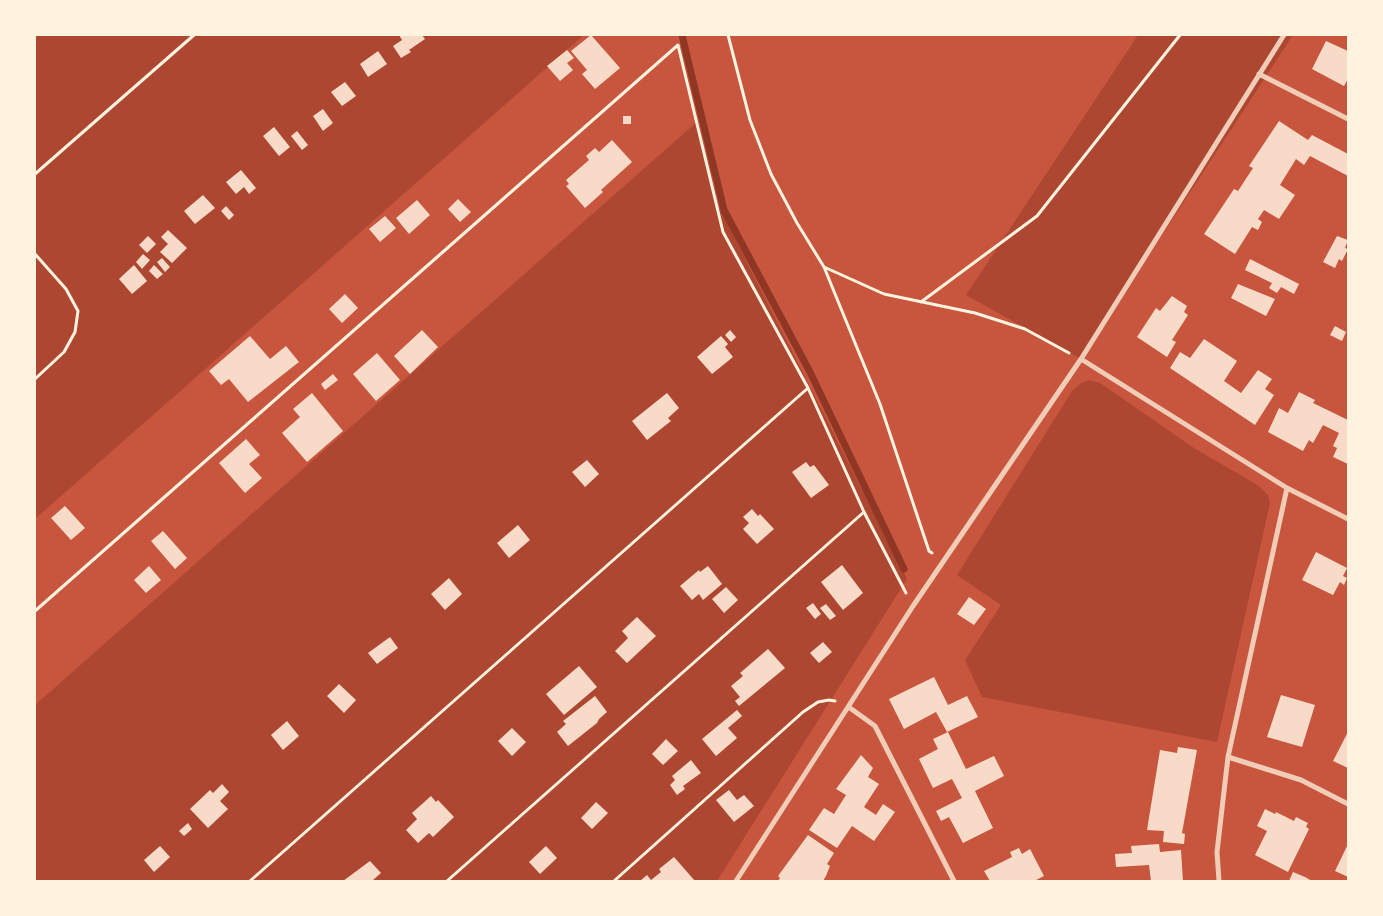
<!DOCTYPE html>
<style>
body{margin:0}
#map{position:relative;width:1383px;height:916px;overflow:hidden;background:#c8553d;font-family:"DejaVu Sans",sans-serif}
canvas{display:block}
.frame{position:absolute;inset:0;border:36px solid #fff3e0;pointer-events:none}
</style>
<div id="map">
<canvas width="1383" height="916"></canvas>
<div class="frame"></div>
</div>
<script>
const g = document.querySelector('canvas').getContext('2d');
g.lineJoin = 'round';
function paint(path, color) {
  g.fillStyle = color;
  g.fill(path, 'evenodd');
}
function shape(rows) {
  const path = new Path2D();
  for (const r of rows) {
    path.moveTo(r[0], r[1]);
    for (let i = 2; i < r.length; i += 2) path.lineTo(r[i], r[i + 1]);
  }
  return path;
}
function stroke(path, color, width, dash) {
  g.strokeStyle = color;
  g.lineWidth = width;
  g.lineCap = dash ? 'butt' : 'round';
  g.setLineDash(dash || []);
  g.stroke(path);
}
paint(shape([
 [35,35,584,35,35,519],
 [1138,35,1293,35,1081,359,966,295],
 [698,121,715,199,907,579,717,881,35,881,35,705],
 [1089,380,1100,383,1194,448,1259,486,1268,495,1270,503,1217,742,982,697,965,660,1001,605,957,575,1072,391,1081,383]
]), '#ae4732');
stroke(shape([
 [682,35,724,210,810,372,904,569]
]), '#8f3625', 7);
paint(shape([
 [399,35,422,35,425,39,409,50,411,52,401,58,393,46,402,40],
 [591,35,620,68,595,89,582,74,587,70,571,51],
 [1326,41,1348,51,1348,79,1344,86,1312,69],
 [567,50,574,58,567,63,573,70,560,81,547,66],
 [378,51,387,64,368,77,360,64],
 [345,82,356,96,342,106,331,92],
 [323,109,333,123,323,131,313,116],
 [623,116,631,116,631,124,623,124],
 [1279,121,1308,140,1312,135,1348,154,1348,176,1310,156,1304,165,1296,159,1280,185,1295,195,1279,219,1264,210,1258,219,1262,222,1258,230,1252,227,1235,254,1204,234,1234,189,1238,191,1253,168,1249,166],
 [274,127,290,147,279,156,263,136],
 [297,131,308,145,302,150,291,136],
 [612,140,632,162,601,190,603,192,585,208,566,186,569,184,566,180,589,160,586,156,595,148,599,152],
 [241,170,256,188,249,194,244,187,236,194,226,182],
 [203,195,215,208,195,224,184,211],
 [458,199,471,212,460,222,448,209],
 [417,200,430,215,409,234,396,218],
 [226,206,234,215,229,220,221,211],
 [385,216,396,228,380,242,369,229],
 [168,230,187,248,172,263,160,252,168,244,161,237],
 [148,236,156,244,147,253,139,245],
 [1337,236,1348,240,1345,248,1348,249,1342,261,1339,259,1335,268,1323,262],
 [143,254,150,260,142,269,136,262],
 [162,258,170,267,165,272,157,262],
 [1250,259,1299,284,1294,294,1281,287,1277,293,1269,288,1272,283,1245,270],
 [134,265,147,281,132,294,119,279],
 [154,265,163,274,157,279,149,271],
 [1238,284,1275,299,1266,316,1231,298],
 [345,294,358,308,342,323,329,309],
 [1172,296,1187,306,1184,312,1188,315,1172,340,1176,342,1167,357,1137,337,1156,308,1160,311],
 [1335,326,1346,332,1342,341,1330,335],
 [422,330,438,347,410,374,394,356],
 [730,330,736,337,731,342,725,335],
 [250,336,270,359,286,346,299,362,248,402,229,379,221,385,209,371],
 [721,336,728,344,725,347,733,357,712,374,697,357],
 [1204,339,1237,361,1224,381,1241,393,1258,370,1272,379,1265,389,1274,395,1255,425,1170,368,1180,352,1190,358],
 [377,353,400,380,376,401,353,374],
 [333,374,338,380,325,390,321,384],
 [1299,392,1315,400,1313,403,1348,420,1348,464,1333,457,1337,448,1333,446,1339,433,1323,425,1313,443,1309,440,1303,451,1268,432,1279,408,1288,413],
 [312,393,343,431,307,462,282,433,300,417,293,409],
 [667,393,679,408,668,418,671,421,647,440,632,421],
 [246,439,260,455,249,464,262,478,245,493,219,463],
 [587,460,599,474,585,487,572,472],
 [806,462,810,467,814,465,829,485,811,498,792,472],
 [65,506,85,528,71,540,51,518],
 [752,509,758,516,760,514,774,529,757,544,743,529,749,523,743,517],
 [518,525,530,540,509,558,497,543],
 [163,531,187,558,175,569,151,541],
 [1316,552,1347,568,1343,576,1347,578,1344,585,1340,582,1333,595,1302,580],
 [842,565,863,593,843,610,821,582],
 [149,566,161,580,146,593,134,580],
 [708,566,722,584,703,600,699,594,692,600,680,586,699,570,700,572],
 [449,578,462,594,445,610,431,594],
 [726,587,738,600,724,613,712,599],
 [969,597,986,609,974,625,957,614],
 [813,603,821,614,815,619,806,608],
 [826,604,836,616,830,620,820,608],
 [637,617,656,636,627,663,615,651,628,638,622,631],
 [390,637,398,648,377,664,368,653],
 [823,642,832,652,819,663,810,653],
 [768,649,785,668,739,706,735,701,740,697,731,686,743,676,740,673],
 [579,666,597,687,564,715,546,694],
 [934,677,948,705,967,696,978,717,947,732,936,712,904,729,889,699],
 [339,684,356,700,344,713,327,696],
 [1281,695,1315,705,1302,747,1267,737],
 [595,696,607,712,599,719,597,723,568,746,557,732,566,724,563,721],
 [737,710,742,716,728,728,737,738,716,756,702,739],
 [287,721,299,736,283,750,271,735],
 [512,728,526,742,512,756,498,741],
 [948,732,966,769,994,756,1004,776,975,791,993,828,963,843,949,817,941,821,936,811,962,798,952,779,933,788,919,759,938,749,933,739],
 [1348,732,1348,768,1333,761],
 [666,739,678,751,663,765,652,754],
 [1178,747,1197,750,1182,833,1185,834,1184,844,1163,842,1164,831,1147,830,1160,750,1177,753],
 [861,755,873,768,868,777,879,784,864,807,876,815,883,804,895,812,874,841,852,826,837,848,809,830,824,808,834,814,846,795,836,789],
 [691,760,701,773,683,786,685,789,677,795,670,785,675,780,672,776],
 [222,784,229,792,220,801,228,809,208,828,190,809,210,790,213,793],
 [729,790,737,800,744,795,754,806,734,822,716,800],
 [431,796,436,802,438,800,454,817,433,837,429,833,418,843,406,830,417,819,412,813],
 [596,802,608,813,592,829,581,818],
 [1265,809,1275,814,1276,812,1294,821,1296,817,1308,823,1306,827,1309,829,1288,872,1255,855,1267,831,1257,826],
 [188,823,192,829,184,836,179,831],
 [808,835,834,853,827,864,830,866,826,876,823,881,778,881,780,878,778,876],
 [1159,844,1160,852,1181,850,1183,881,1151,881,1149,865,1116,867,1115,854,1132,853,1131,846],
 [1348,844,1348,877,1335,871],
 [160,846,170,857,154,872,144,860],
 [546,846,557,858,540,874,529,862],
 [1019,848,1022,854,1030,849,1044,876,1034,881,990,881,984,871,1012,857,1010,852],
 [674,857,695,881,640,881,647,875,651,880,661,872,659,869],
 [370,861,381,873,373,880,374,881,343,881],
 [1293,872,1305,877,1312,881,1289,881]
]), '#f7dbc8');
stroke(shape([
 [728,35,750,120,771,174,797,223,824,267,884,294,975,313,1025,329,1069,353],
 [35,174,194,35],
 [35,254,66,289,78,311,75,332,64,352,35,379],
 [824,267,880,404,929,551,932,553],
 [921,302,1037,216,1180,35],
 [35,611,678,45,723,232,808,388,864,512,906,593],
 [250,881,808,388],
 [447,881,864,512],
 [614,881,803,712,818,702,829,700,835,701]
]), '#fff3e0', 3);
stroke(shape([
 [1259,74,1348,119],
 [1081,359,1287,488,1348,519],
 [850,708,875,726,954,881],
 [1228,757,1301,780,1348,804],
 [736,881,913,606,1081,359,1284,35],
 [1219,881,1217,852,1228,757,1287,488]
]), '#f1ccb7', 5);
</script>
